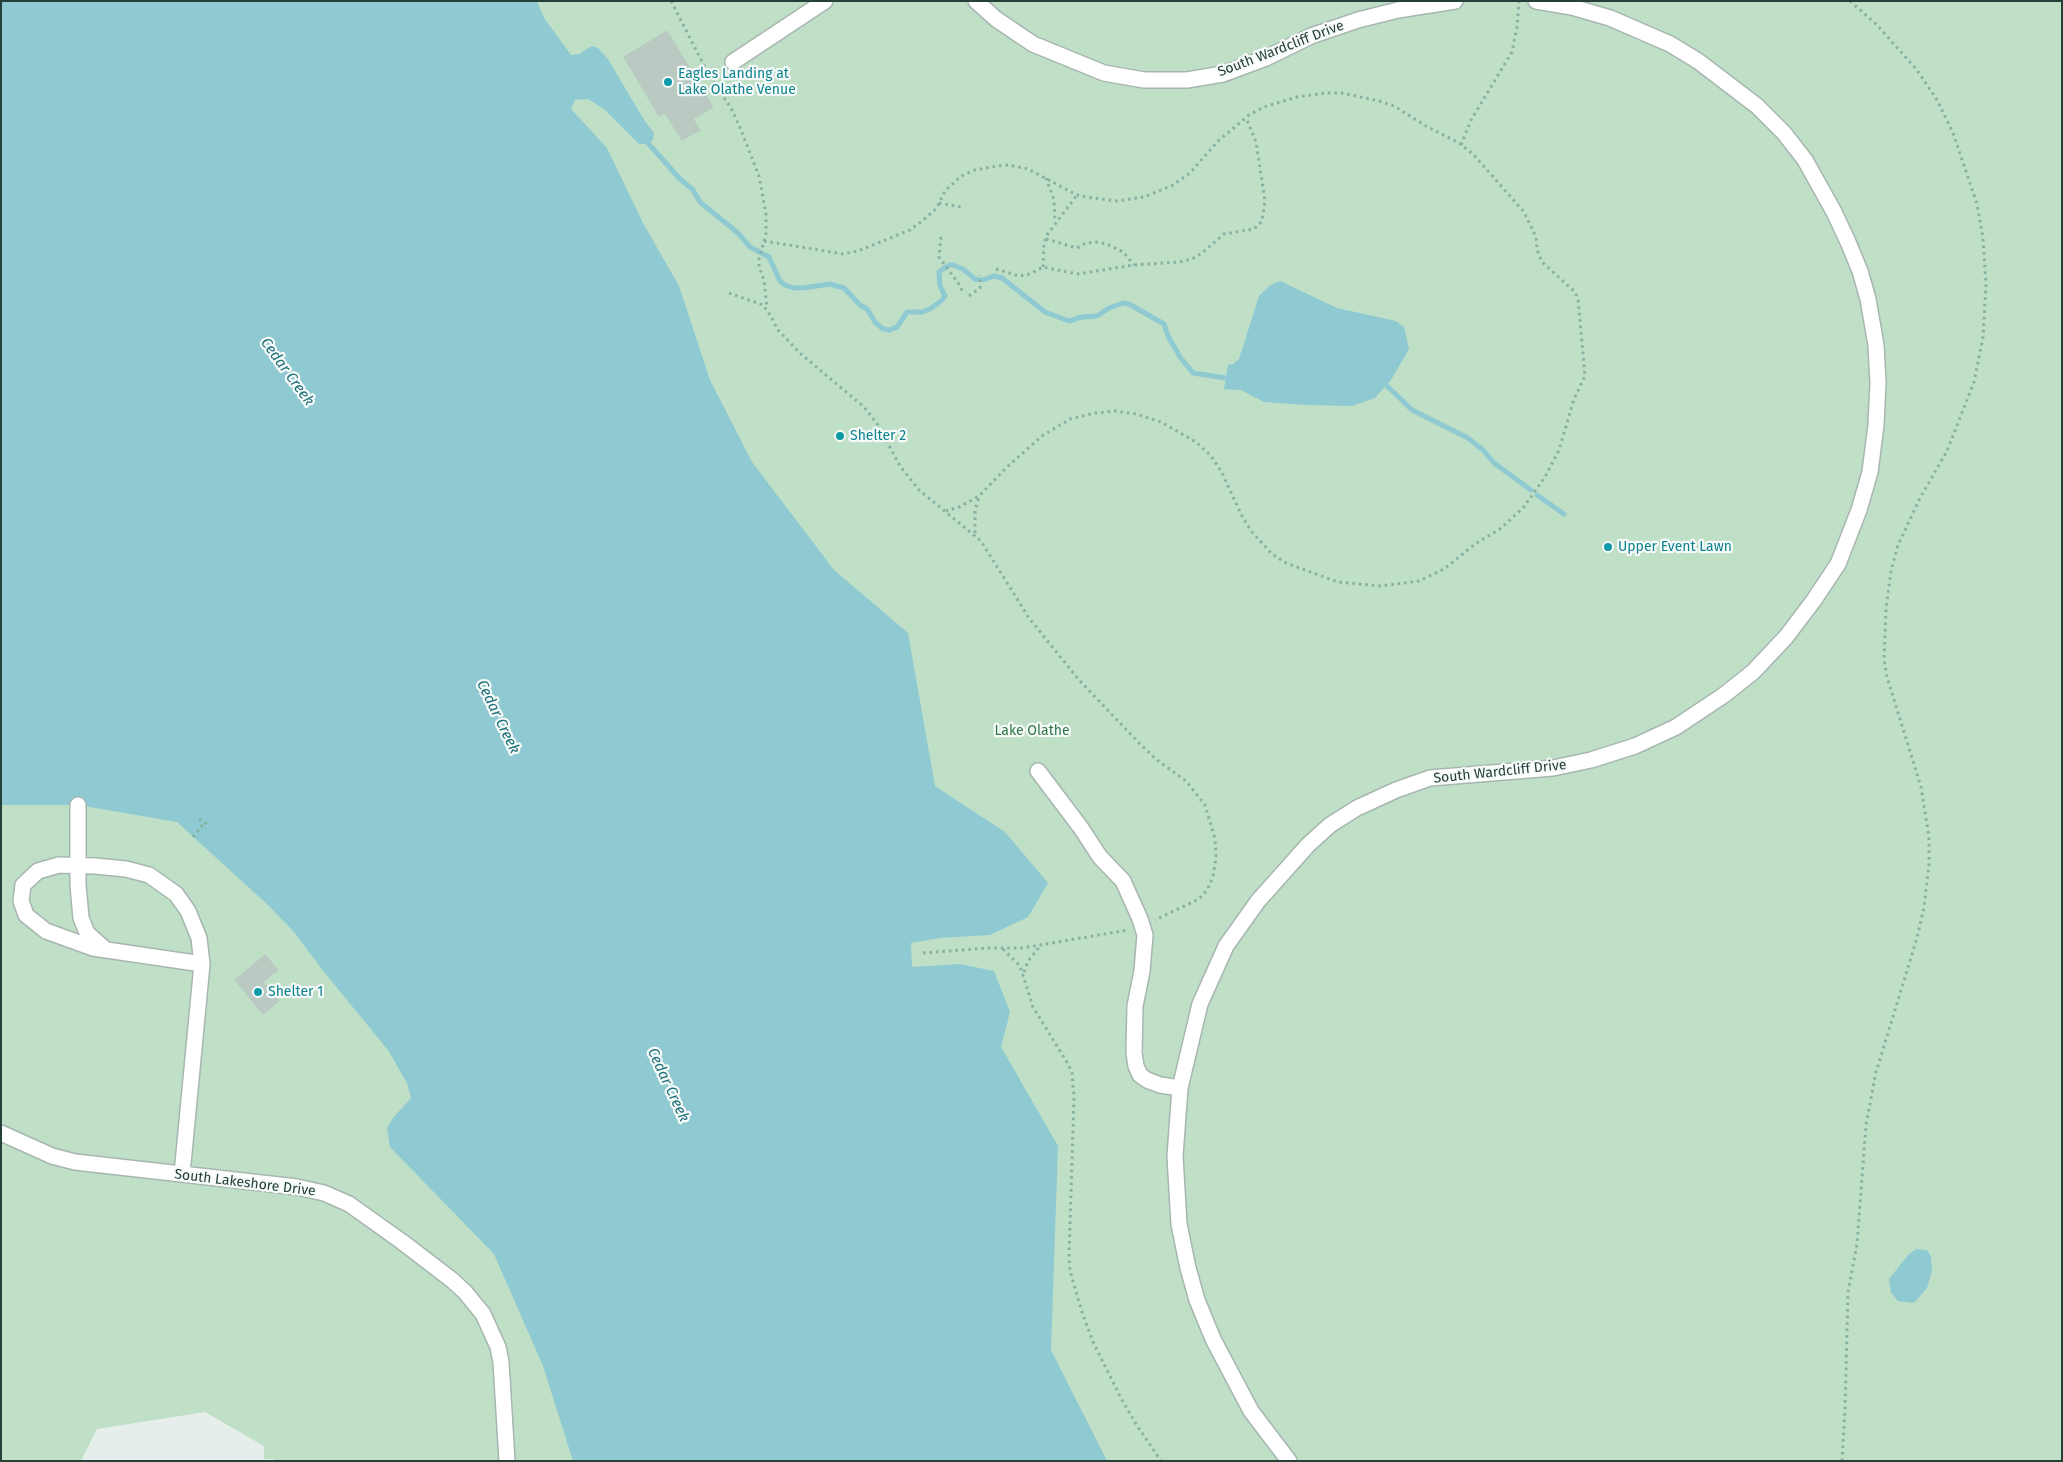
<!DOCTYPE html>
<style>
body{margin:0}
#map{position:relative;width:2063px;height:1462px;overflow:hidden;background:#e5eeea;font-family:"Fira Sans",sans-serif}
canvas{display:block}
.frame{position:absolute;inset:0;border:2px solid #244038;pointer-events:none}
</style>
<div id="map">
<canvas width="2063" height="1462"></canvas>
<div class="frame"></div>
</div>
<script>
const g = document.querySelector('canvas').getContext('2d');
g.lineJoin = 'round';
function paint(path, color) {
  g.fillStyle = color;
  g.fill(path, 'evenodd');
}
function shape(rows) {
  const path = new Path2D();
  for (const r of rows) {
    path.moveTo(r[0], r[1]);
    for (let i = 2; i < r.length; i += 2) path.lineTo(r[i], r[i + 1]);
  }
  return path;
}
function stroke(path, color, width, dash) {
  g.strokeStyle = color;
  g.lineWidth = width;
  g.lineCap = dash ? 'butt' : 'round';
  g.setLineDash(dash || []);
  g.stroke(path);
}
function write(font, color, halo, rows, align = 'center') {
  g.font = font + ' "Fira Sans",sans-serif';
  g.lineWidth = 4.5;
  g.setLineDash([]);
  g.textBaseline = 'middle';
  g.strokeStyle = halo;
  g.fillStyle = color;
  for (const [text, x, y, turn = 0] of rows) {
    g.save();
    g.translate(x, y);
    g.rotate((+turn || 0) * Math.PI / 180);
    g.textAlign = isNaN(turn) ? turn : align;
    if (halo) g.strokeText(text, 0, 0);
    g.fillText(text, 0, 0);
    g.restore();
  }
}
paint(shape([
 [1,1,2062,1,2062,1461,274,1461,274,1459,264,1459,264,1446,205,1412,97,1429,81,1461,1,1461]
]), '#bfdfc6');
paint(shape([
 [1,1,537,1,544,18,571,55,579,54,592,46,598,48,608,59,644,120,654,133,653,140,647,144,639,144,604,109,588,99,575,100,571,109,607,148,643,223,679,286,710,380,752,462,834,570,908,633,935,786,1005,832,1048,883,1028,917,990,935,940,938,911,943,912,967,960,964,994,971,1010,1012,1001,1047,1058,1146,1051,1350,1107,1461,573,1461,543,1366,494,1254,390,1147,387,1128,393,1118,411,1098,407,1083,388,1050,324,972,294,932,268,905,177,822,78,805,1,805],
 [1280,281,1337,308,1396,321,1404,327,1409,349,1391,380,1375,398,1352,406,1306,405,1264,402,1241,390,1224,389,1228,365,1233,364,1239,359,1259,296,1269,286],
 [1916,1249,1927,1250,1931,1257,1932,1271,1927,1288,1914,1303,1898,1301,1891,1293,1889,1279,1909,1254]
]), '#8fcad2');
stroke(shape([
 [648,143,679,178,693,190,700,202,738,233,750,247,769,257,780,281,785,285,794,288,803,288,830,284,844,288,860,305,867,309,875,322,883,329,890,330,897,327,907,312,922,312,930,309,941,301,945,296,940,286,939,272,949,265,953,265,963,269,975,279,983,280,994,276,1002,278,1045,312,1069,321,1082,317,1097,316,1109,308,1124,303,1129,304,1164,324,1168,336,1180,357,1193,373,1226,378],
 [1386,385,1412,410,1468,438,1483,450,1494,463,1531,490],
 [1537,495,1564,514]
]), '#8fcad2', 5);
const building = shape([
 [667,31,713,107,693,119,700,130,682,140,665,113,659,116,624,57,667,31],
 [265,955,278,970,263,982,279,1001,263,1014,235,980,265,955]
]);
paint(building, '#bbc9c3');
stroke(building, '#b8c8c1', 1);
const minor = shape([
 [976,1,996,19,1033,44,1104,73,1144,80,1187,80,1223,74,1266,58,1311,36,1358,20,1398,10,1455,1],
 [733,62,825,1],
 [1038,771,1081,828,1100,857,1123,881,1140,919,1145,935,1142,971,1135,1006,1134,1053,1136,1066,1140,1075,1147,1080,1160,1085,1180,1088],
 [78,805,78,885,81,918,87,933,105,949],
 [59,865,95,866,126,869,149,875,176,894,188,911,199,938,202,964,93,948,46,931,26,915,21,901,23,885,38,871,59,865],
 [1,1133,52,1156,75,1162,297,1187,324,1193,349,1204,401,1241,452,1280,465,1292,483,1314,498,1347,501,1362,507,1461],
 [182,1174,202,964],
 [1289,1461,1251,1411,1213,1339,1197,1300,1188,1268,1179,1224,1175,1156,1180,1088,1200,1004,1226,946,1258,901,1308,845,1330,825,1357,808,1396,790,1430,778,1553,768,1591,760,1635,746,1676,727,1724,695,1753,672,1786,637,1814,600,1838,564,1859,510,1870,472,1876,425,1878,383,1876,345,1868,299,1860,271,1848,242,1834,212,1805,160,1784,133,1757,106,1698,61,1670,44,1610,18,1572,7,1536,1]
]);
stroke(minor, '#a7b6b1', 18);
stroke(shape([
 [671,1,710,77,731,108,739,125,759,176,766,214,766,234,759,259,759,267,764,280,767,308],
 [1461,145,1471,120,1512,52,1517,27,1519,1],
 [1046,178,1054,200,1055,222],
 [939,203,961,207],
 [941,237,939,257,961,287,962,292],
 [1046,239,1077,248,1086,243,1096,242,1107,244,1123,252,1134,265],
 [764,241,843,254,858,251,910,230,922,221,936,209,945,191,961,176,975,170,997,166,1008,165,1028,169,1077,195,1086,197,1117,201,1144,197,1173,185,1190,173,1218,141,1249,115,1264,107,1297,97,1326,93,1342,93,1379,101,1394,106,1426,126,1459,143,1473,154,1524,212,1536,237,1537,250,1542,262,1575,292,1578,299,1585,376,1574,399,1559,450,1545,477,1523,508,1500,529,1475,544,1444,569,1419,581,1381,586,1338,582,1286,563,1272,554,1252,532,1243,518,1221,471,1211,456,1196,442,1161,422,1136,414,1115,411,1095,413,1070,419,1042,436,1008,466,979,496,959,507,946,511],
 [1043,267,1044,244,1047,235,1077,195],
 [996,269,1019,276,1030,274,1043,267,1078,274,1134,265,1179,262,1192,259,1202,253,1224,234,1254,229,1262,221,1265,201,1256,142,1246,118],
 [729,293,763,305,772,318,777,329,801,354,864,407,878,425,900,466,919,490,981,541,1029,618,1079,680,1140,744,1157,760,1186,781,1205,805,1215,839,1216,858,1213,877,1207,890,1199,899,1155,920],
 [969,296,980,288,980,275],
 [975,533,975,511,979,497],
 [199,819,210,826],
 [193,837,204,823],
 [1003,949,1020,966,1033,1007,1068,1064,1072,1073,1074,1097,1069,1257,1070,1271,1083,1315,1093,1342,1121,1398,1136,1424,1161,1461],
 [923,953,988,948,1022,948,1128,930],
 [1024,972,1028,961,1040,946],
 [1842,1461,1845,1410,1848,1292,1857,1244,1866,1125,1876,1072,1917,938,1924,907,1929,865,1929,837,1921,787,1887,677,1884,659,1886,609,1891,571,1898,545,1920,498,1947,451,1974,382,1983,337,1986,285,1983,238,1977,204,1953,133,1937,100,1917,70,1877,25,1850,1]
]), '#86b1a2', 3, [2.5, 4]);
stroke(minor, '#fff', 15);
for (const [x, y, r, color] of [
 [668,82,5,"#0f9aa8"],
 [840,436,5,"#0f9aa8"],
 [1608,547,5,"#0f9aa8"],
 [258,992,5,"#0f9aa8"]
]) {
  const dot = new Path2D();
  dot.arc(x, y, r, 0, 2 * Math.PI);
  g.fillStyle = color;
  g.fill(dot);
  stroke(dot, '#f6faf8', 2);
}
write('14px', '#244038', '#f6faf8', [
 ["South Wardcliff Drive",1281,49,-21],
 ["South Wardcliff Drive",1500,772,-6],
 ["South Lakeshore Drive",245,1183,7]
]);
write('14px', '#0d838f', '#f6faf8', [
 ["Eagles Landing at",678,74],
 ["Lake Olathe Venue",678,90],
 ["Shelter 2",850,436],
 ["Upper Event Lawn",1618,547],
 ["Shelter 1",268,992]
], 'left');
write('14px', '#2f7748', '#f6faf8', [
 ["Lake Olathe",1032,731]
]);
write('italic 15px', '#1e707c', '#f6faf8', [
 ["Cedar Creek",287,372,54],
 ["Cedar Creek",498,717,64],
 ["Cedar Creek",668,1085,65]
]);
</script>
